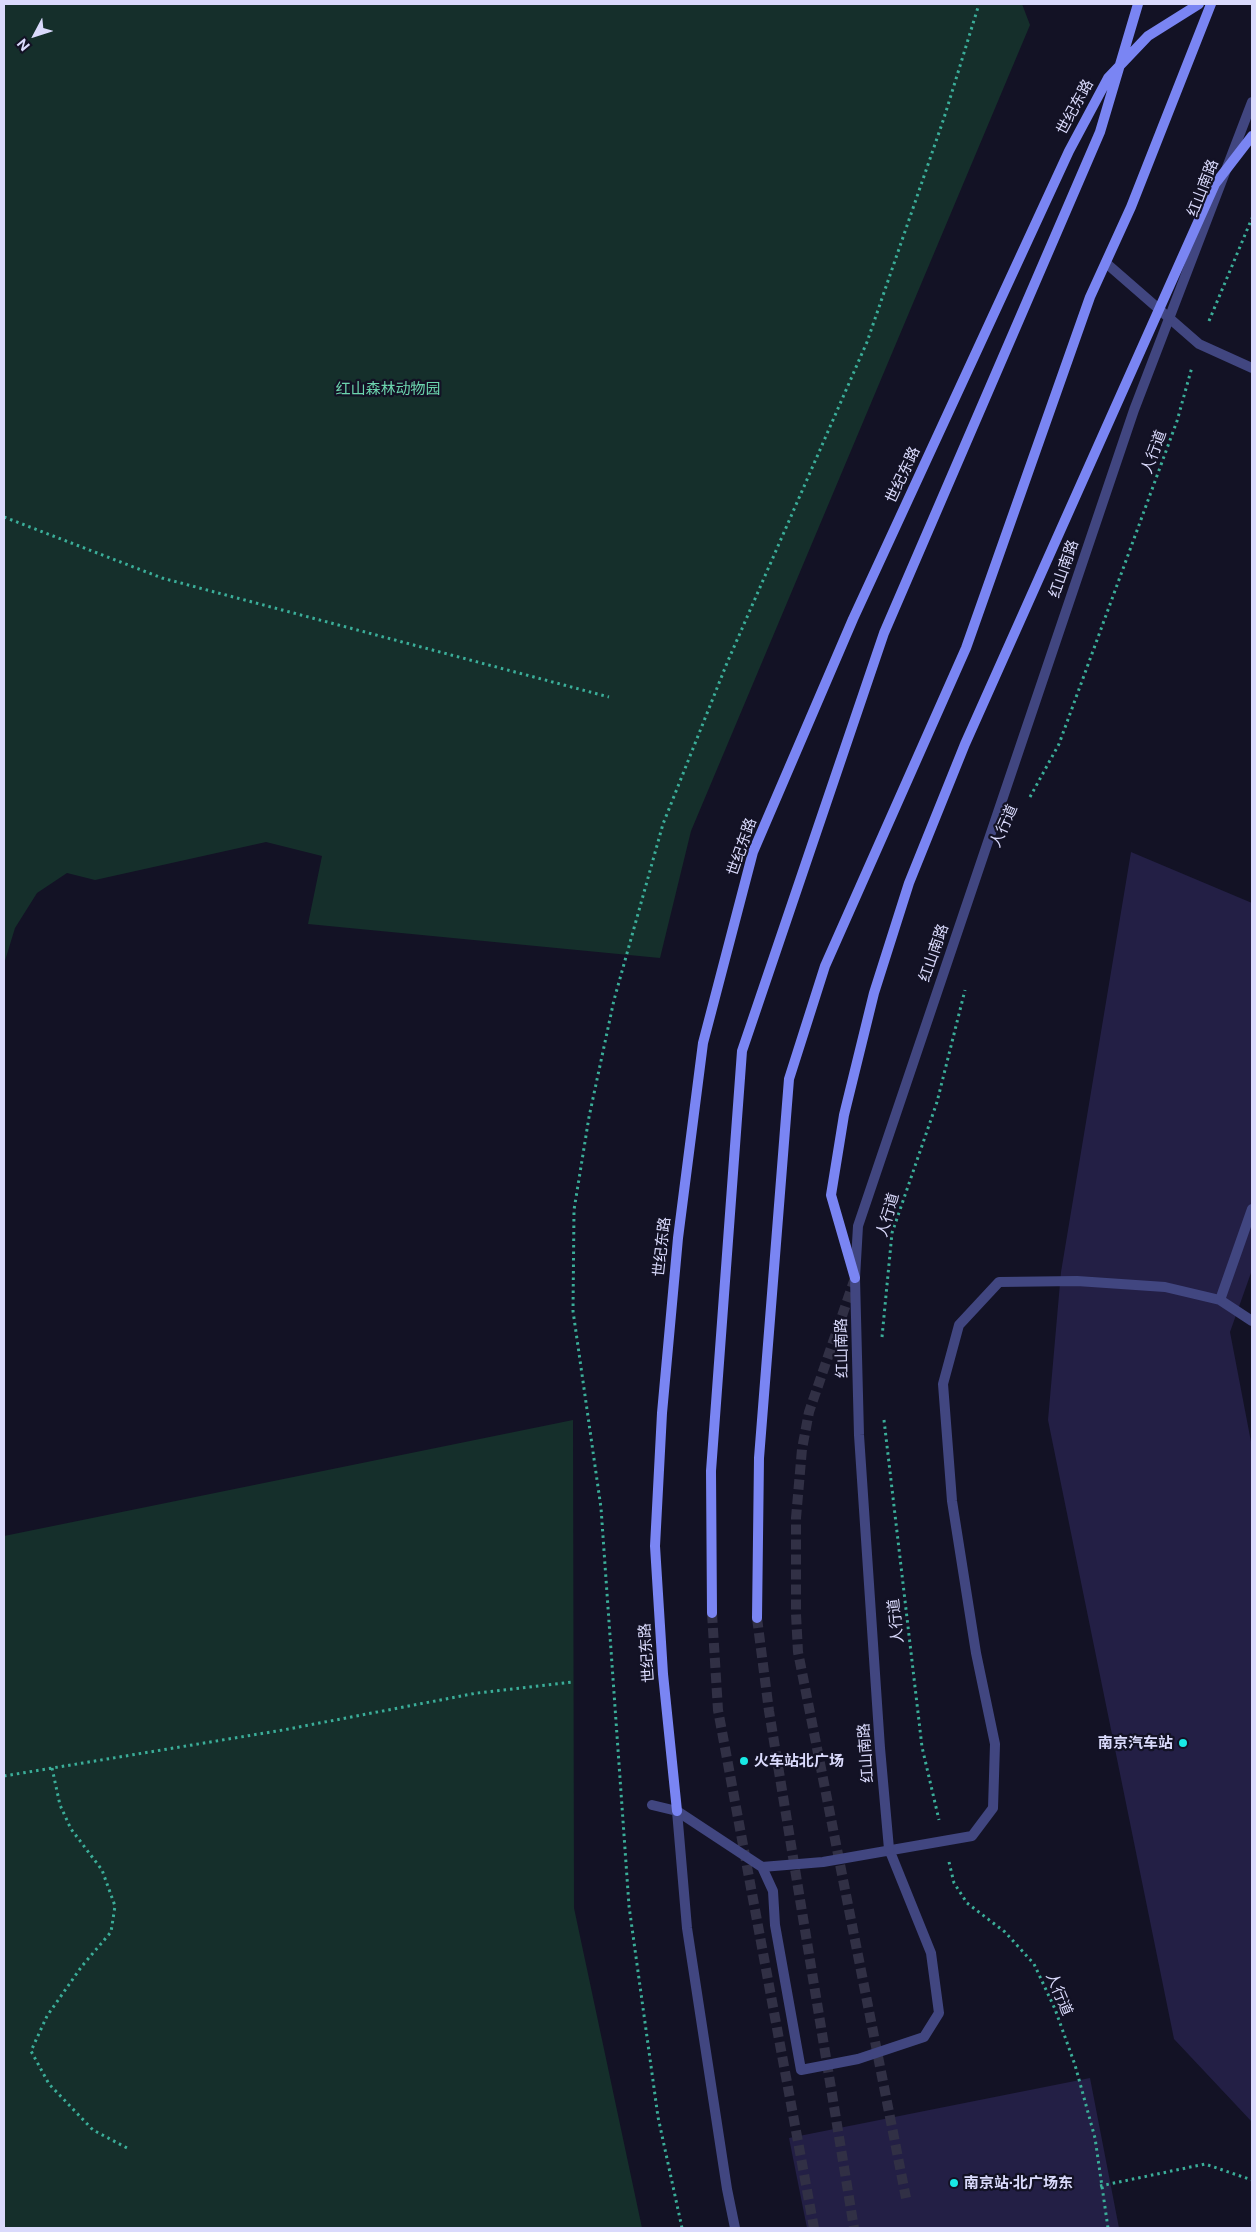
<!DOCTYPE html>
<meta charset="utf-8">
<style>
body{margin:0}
#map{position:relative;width:1256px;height:2232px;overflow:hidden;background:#131225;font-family:"Public Sans",sans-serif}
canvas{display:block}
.frame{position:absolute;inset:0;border:5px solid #dadafc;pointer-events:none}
.north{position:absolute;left:10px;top:10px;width:50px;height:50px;-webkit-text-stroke:4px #131225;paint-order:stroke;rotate:230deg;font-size:14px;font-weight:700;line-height:20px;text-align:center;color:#dadafc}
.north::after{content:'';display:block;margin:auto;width:18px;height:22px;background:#dadafc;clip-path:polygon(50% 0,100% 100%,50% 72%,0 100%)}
</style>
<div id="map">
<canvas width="1256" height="2232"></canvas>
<div class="frame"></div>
<div class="north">N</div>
</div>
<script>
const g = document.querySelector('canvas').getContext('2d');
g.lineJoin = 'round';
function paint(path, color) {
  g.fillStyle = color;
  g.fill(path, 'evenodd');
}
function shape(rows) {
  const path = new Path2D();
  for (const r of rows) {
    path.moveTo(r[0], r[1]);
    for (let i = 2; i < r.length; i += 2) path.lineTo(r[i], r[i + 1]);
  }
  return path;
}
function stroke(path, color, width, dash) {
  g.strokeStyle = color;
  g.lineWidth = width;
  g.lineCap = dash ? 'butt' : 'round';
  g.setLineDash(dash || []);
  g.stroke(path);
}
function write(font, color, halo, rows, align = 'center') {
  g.font = font + ' "Public Sans","Noto Sans SC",sans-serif';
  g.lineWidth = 4.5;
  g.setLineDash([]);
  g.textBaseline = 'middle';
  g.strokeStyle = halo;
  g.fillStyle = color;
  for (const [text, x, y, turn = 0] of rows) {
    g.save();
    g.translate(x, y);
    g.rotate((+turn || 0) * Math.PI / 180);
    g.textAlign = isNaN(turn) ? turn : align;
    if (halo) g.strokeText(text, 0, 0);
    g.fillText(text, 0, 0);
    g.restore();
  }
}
paint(shape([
 [4,4,1022,4,1030,25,691,831,660,958,308,924,322,856,266,842,95,880,67,873,37,893,15,928,4,964],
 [573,1420,574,1908,642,2228,4,2228,4,1536]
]), '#152f2b');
paint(shape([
 [1131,852,1252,903,1252,1270,1230,1332,1252,1447,1252,2122,1174,2039,1048,1420,1061,1272],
 [1090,2078,1119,2228,807,2228,789,2138]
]), '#231f45');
stroke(shape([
 [855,1278,809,1412,802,1449,796,1518,796,1614,798,1652,906,2198]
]), '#313045', 10, [10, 5]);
stroke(shape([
 [712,1613,718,1710,814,2228],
 [757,1618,769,1711,854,2228]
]), '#313045', 10, [10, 5]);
stroke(shape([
 [1209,321,1252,218],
 [4,517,162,578,609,697],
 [1030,797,1059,744,1177,421,1192,367],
 [882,1337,892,1233,937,1102,965,990],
 [884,1420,922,1747,939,1820],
 [52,1768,60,1805,71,1829,102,1870,115,1906,111,1932,82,1966,47,2016,31,2051,49,2084,93,2130,129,2149],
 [4,1776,283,1730,477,1693,573,1682],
 [949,1862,954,1883,967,1903,1005,1932,1034,1964,1055,2009,1075,2065,1095,2138,1108,2228],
 [1100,2186,1205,2164,1252,2180],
 [682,2228,658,2117,629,1906,601,1508,573,1311,574,1210,589,1117,614,1000,663,824,727,663,867,342,944,118,979,4]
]), '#3bae99', 3, [2.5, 4]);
stroke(shape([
 [1106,263,1199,344,1252,368],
 [1220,1300,1252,1209],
 [652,1805,677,1811,762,1867,773,1891,775,1925,801,2070,858,2059,924,2037,939,2013,931,1953,889,1849],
 [762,1867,823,1862,972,1836,993,1808,995,1744,976,1653,952,1501,943,1384,959,1325,999,1282,1077,1281,1165,1287,1220,1300,1252,1321]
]), '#414680', 10);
stroke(shape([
 [677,1811,687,1928,727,2189,735,2228],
 [889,1849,880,1748,859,1435,855,1278,858,1226,1134,410,1252,102]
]), '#414680', 10);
stroke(shape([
 [855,1278,831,1195,844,1115,874,993,909,883,965,744,1215,184,1252,136],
 [712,1613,711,1471,742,1051,884,633,1100,132,1138,4],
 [757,1618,759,1458,789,1079,825,966,966,648,1090,297,1131,207,1211,4],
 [677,1811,663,1674,655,1546,662,1413,678,1238,703,1043,753,852,853,619,1069,151,1108,78,1148,36,1199,4]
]), '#7a85f3', 10);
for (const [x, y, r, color] of [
 [1183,1743,5,"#18e9e5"],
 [744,1761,5,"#18e9e5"],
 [954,2183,5,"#18e9e5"]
]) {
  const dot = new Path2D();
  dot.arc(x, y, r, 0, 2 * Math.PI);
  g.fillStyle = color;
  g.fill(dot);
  stroke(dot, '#131225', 2);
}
write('15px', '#dadafc', '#131225', [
 ["世纪东路",1075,107,-62],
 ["红山南路",1203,188,-69],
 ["人行道",1154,452,-70],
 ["世纪东路",903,475,-65],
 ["红山南路",1064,569,-71],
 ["人行道",1004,826,-66],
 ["世纪东路",742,847,-71],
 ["红山南路",934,953,-71],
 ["人行道",888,1215,-74],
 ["世纪东路",662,1247,-84],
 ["红山南路",842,1348,-91],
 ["人行道",896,1621,-96],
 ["世纪东路",647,1653,-94],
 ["红山南路",866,1753,-94],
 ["人行道",1059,1994,67]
]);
write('15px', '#6cd5ae', '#131225', [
 ["红山森林动物园",388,389]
]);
write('bold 15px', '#dadafc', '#131225', [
 ["南京汽车站",1173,1743,"right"],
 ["火车站北广场",754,1761],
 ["南京站·北广场东",964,2183]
], 'left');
</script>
